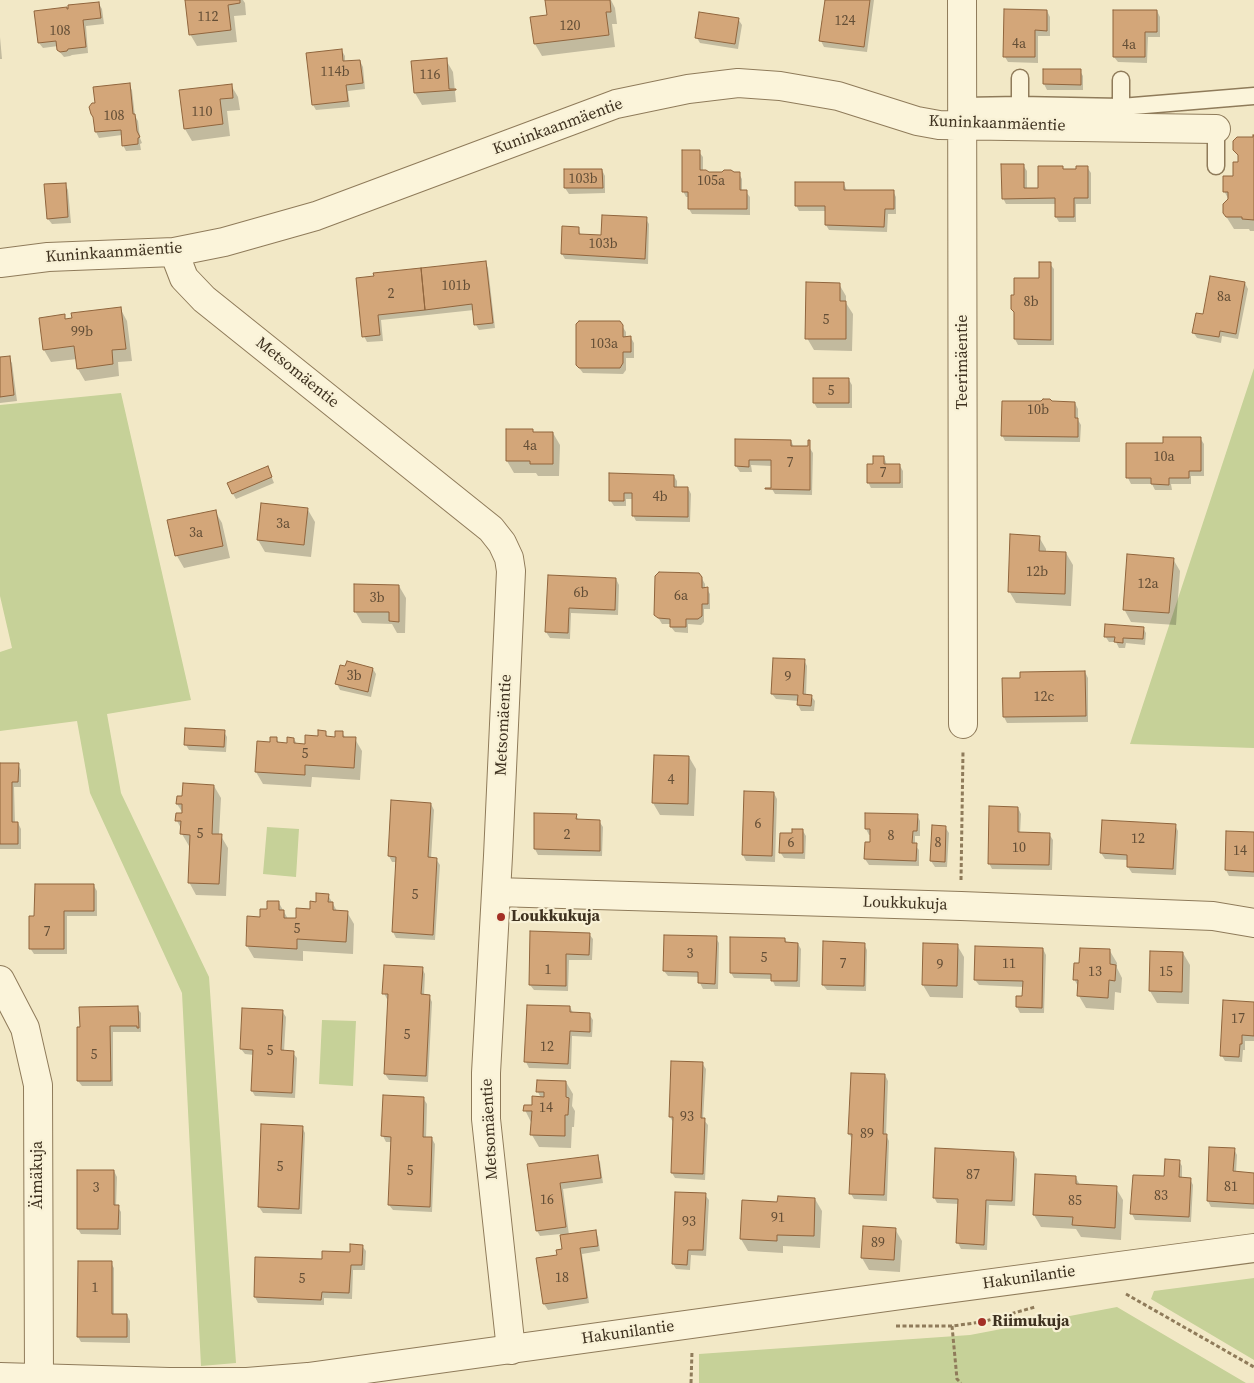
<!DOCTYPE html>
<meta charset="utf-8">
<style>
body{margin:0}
canvas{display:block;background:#f2e8c6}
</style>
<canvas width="1254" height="1383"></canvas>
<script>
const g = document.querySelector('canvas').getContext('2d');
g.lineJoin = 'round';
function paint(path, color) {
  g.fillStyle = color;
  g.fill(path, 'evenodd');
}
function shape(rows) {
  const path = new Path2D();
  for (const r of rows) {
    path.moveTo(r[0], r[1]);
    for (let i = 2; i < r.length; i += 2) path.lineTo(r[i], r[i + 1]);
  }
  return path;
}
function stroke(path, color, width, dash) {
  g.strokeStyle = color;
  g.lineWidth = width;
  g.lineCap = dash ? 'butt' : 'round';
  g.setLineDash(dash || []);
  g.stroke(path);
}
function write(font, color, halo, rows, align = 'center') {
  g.font = font + ' "Source Serif 4",serif';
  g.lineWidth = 4.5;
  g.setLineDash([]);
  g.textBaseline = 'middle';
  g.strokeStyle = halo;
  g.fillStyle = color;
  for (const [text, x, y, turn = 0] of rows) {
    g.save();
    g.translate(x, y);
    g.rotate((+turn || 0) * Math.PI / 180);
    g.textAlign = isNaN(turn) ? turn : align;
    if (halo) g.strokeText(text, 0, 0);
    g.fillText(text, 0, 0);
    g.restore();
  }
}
paint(shape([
 [1254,368,1254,748,1130,744],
 [121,393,191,700,107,714,121,793,209,977,236,1363,201,1366,182,993,90,793,77,721,0,731,0,652,12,648,0,596,0,405],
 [267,827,299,829,296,877,263,874],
 [322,1020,356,1021,353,1086,319,1084],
 [1254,1278,1254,1360,1151,1299,1154,1291],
 [1117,1307,1246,1383,699,1383,699,1354,970,1335]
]), '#c6d198');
paint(shape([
 [187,0,243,0,245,3,246,15,234,16,237,42,197,46,190,34],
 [547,0,611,0,615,8,617,24,612,24,615,47,542,56,535,44,548,16],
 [826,0,874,0,867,52,824,47,821,41],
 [99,4,102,9,104,24,86,26,88,53,72,55,70,56,64,57,58,50,58,46,43,48,39,43,67,10],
 [1047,11,1050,17,1050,36,1038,36,1038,63,1008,62,1005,57],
 [1157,11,1160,17,1160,37,1148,37,1147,63,1118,62,1114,57],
 [738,19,742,25,738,49,700,43,697,38],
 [0,37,2,59,0,59],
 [342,51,345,56,345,62,360,61,363,67,365,89,348,91,350,107,316,110,313,105],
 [446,60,453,72,456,102,422,105,415,93],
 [1080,71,1083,76,1083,90,1047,90,1044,84],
 [129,85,132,90,135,116,138,121,140,138,142,143,140,144,141,150,126,151,123,145,122,135,99,138,96,132],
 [231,85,238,97,240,110,227,111,230,136,192,141,185,129],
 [1254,138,1254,231,1250,231,1249,229,1234,229,1224,213,1229,200,1224,191,1234,177,1240,163,1240,159,1234,149],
 [699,152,703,157,703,171,708,174,739,174,742,179,742,192,746,192,750,197,750,215,692,214,689,209,689,197,686,197,683,191],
 [1023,165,1027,171,1027,189,1040,189,1063,170,1077,170,1087,167,1091,173,1091,204,1076,204,1076,222,1059,222,1056,217,1056,204,1006,204,1003,198],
 [602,170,605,176,605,193,569,194,565,188],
 [65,184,68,190,71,223,52,224,48,219],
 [844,184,847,191,893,191,896,197,896,214,888,214,887,232,829,230,826,225,826,211,799,211,796,205],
 [646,219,649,224,648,264,565,259,562,254,578,228,581,235,602,236],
 [485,262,488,268,495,328,479,330,476,325,474,310,381,320,383,341,367,342,364,336,357,279],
 [1050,264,1054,269,1054,345,1018,345,1015,339,1040,279],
 [1245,283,1248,289,1238,339,1222,336,1221,343,1197,338,1193,332,1204,316],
 [839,284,846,296,846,303,853,314,852,351,814,350,807,338],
 [120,308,127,321,132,361,118,362,119,376,85,381,78,369,77,359,51,362,44,350,64,316,66,320],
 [622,326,626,332,626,338,631,338,634,343,634,358,626,358,626,370,623,374,583,373,577,365],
 [9,358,12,363,17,401,0,403,0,359],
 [849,380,852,385,852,408,817,408,814,403],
 [1052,403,1075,403,1078,409,1078,420,1081,425,1080,442,1005,441,1002,435],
 [532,430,534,433,553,433,560,445,559,476,538,476,536,473,514,473,507,461],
 [1200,438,1204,444,1204,476,1191,476,1191,484,1171,484,1172,490,1155,490,1152,484,1131,484,1128,478,1164,444],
 [736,441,791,441,794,447,809,447,813,453,812,495,775,494,772,489,772,466,751,465,752,472,740,472,736,466],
 [884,457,887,465,900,466,903,471,903,488,871,488,868,482,874,465],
 [270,473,274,483,236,499,233,494],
 [611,474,674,476,677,481,677,488,688,488,691,494,690,522,636,521,633,515,633,499,626,499,626,506,614,506,610,500],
 [308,510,315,522,311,557,265,552,258,540],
 [215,511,222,523,230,558,184,568,177,556,169,521],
 [1039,537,1046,549,1046,552,1066,553,1073,565,1071,606,1016,603,1009,591],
 [1173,559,1180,571,1176,625,1131,622,1124,609],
 [549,576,616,579,619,585,618,615,571,613,570,639,550,638,546,632],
 [701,577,705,584,705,589,707,589,710,594,710,609,704,609,704,622,701,625,688,624,688,633,675,632,671,627,671,624,662,624,656,614],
 [399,586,406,598,405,633,397,633,392,624,362,623,355,611],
 [1143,628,1146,633,1145,645,1126,643,1125,648,1119,648,1116,642,1109,642,1105,636],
 [804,660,807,666,806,696,811,696,815,701,814,711,801,711,798,705,798,701,776,699,772,694],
 [346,668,373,669,376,674,371,697,340,690,337,684],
 [1085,672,1088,678,1088,722,1007,723,1004,717,1021,679],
 [224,732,227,737,226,752,189,750,186,745],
 [325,732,328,738,336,738,342,733,346,738,355,739,362,751,360,780,312,777,311,787,263,784,256,772,271,743,276,738,279,743,288,744,294,739,297,744,306,745],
 [689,757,696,769,694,816,660,815,653,803],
 [0,764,18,764,21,770,21,787,14,787,15,823,18,823,21,829,21,849,0,849],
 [214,786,221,798,219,835,221,836,228,848,226,896,196,895,189,882,191,846,189,846,182,834,182,830,177,821,184,815,177,804,183,797],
 [745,792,774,793,777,799,775,862,746,861,743,855],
 [431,804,434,810,431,859,436,859,440,865,435,940,396,938,393,932,397,862,392,862,389,856],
 [1018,808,1021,814,1020,834,1049,834,1053,840,1052,870,992,869,989,863],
 [535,814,576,815,579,821,599,821,603,827,602,856,538,855,535,849],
 [917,815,920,821,920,836,915,836,915,845,919,850,919,866,869,865,865,859,866,843,871,843,871,835,869,835,866,829],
 [1103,822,1175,825,1178,831,1176,875,1132,873,1128,867,1128,860,1105,859,1101,853],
 [945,827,949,833,947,867,935,867,931,861],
 [803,831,806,836,805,859,784,858,780,852,793,835],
 [1227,832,1254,833,1254,877,1229,876,1226,870],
 [94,886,97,891,97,916,67,916,67,954,34,954,30,948,35,917],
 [328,895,337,911,347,912,354,924,353,954,303,951,303,961,254,958,247,946,248,917,261,918,268,910,279,903,288,919,297,920,312,910,317,903],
 [589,934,593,939,592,960,569,960,568,991,534,990,530,985],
 [716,938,719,943,718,989,703,989,700,983,700,977,668,976,664,971],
 [785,939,787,943,798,944,801,949,800,987,775,986,772,979,734,978,731,973],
 [864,944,867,950,866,991,827,990,823,985],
 [957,945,964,957,963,998,930,997,923,985],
 [1043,949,1046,955,1044,1013,1020,1013,1017,1007,1023,998,1024,987,979,985,975,980],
 [1110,951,1117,963,1117,968,1122,978,1121,993,1115,992,1114,1010,1086,1008,1079,996,1079,988,1074,979,1080,964],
 [1183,953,1190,965,1189,1004,1157,1003,1150,991],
 [422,968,425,974,424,996,429,996,432,1002,428,1082,389,1080,385,1074,389,999,387,999,384,993],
 [1254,1003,1254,1041,1245,1041,1245,1050,1243,1050,1242,1062,1225,1061,1222,1056],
 [570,1007,573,1013,589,1014,593,1020,592,1037,572,1036,571,1069,529,1068,526,1062],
 [137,1008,141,1013,141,1032,113,1032,113,1086,82,1086,78,1081,78,1029],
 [282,1011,286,1017,284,1052,293,1053,297,1058,295,1098,255,1096,252,1091,254,1055,245,1054,241,1049],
 [702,1063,706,1069,703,1119,708,1125,705,1180,675,1178,672,1173,673,1122,670,1117],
 [885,1075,888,1081,886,1135,889,1141,887,1201,854,1199,851,1194,853,1140,849,1134],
 [566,1082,573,1094,572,1106,575,1111,574,1127,572,1127,571,1148,539,1147,532,1135,532,1124,525,1110,533,1106,541,1098,538,1092],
 [423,1098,427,1104,426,1139,432,1139,435,1144,432,1212,393,1210,389,1205,392,1142,386,1142,383,1136],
 [262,1126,302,1127,305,1133,302,1214,263,1213,259,1207],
 [1234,1149,1237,1155,1236,1173,1254,1174,1254,1209,1211,1207,1208,1201],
 [1014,1153,1017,1159,1015,1206,989,1205,987,1250,961,1249,958,1243,959,1204,937,1203,934,1197],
 [597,1156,600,1162,603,1183,563,1189,569,1235,595,1231,598,1237,600,1251,582,1254,589,1303,548,1310,544,1304,538,1259,558,1256,564,1250,561,1234,540,1236,537,1231,528,1165],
 [1179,1161,1182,1166,1182,1178,1190,1179,1193,1185,1191,1222,1135,1220,1132,1214,1166,1178],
 [114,1171,117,1177,116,1207,118,1207,121,1212,121,1235,81,1234,78,1229],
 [1076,1178,1080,1185,1116,1188,1123,1200,1121,1240,1081,1237,1076,1229,1041,1227,1034,1215],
 [705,1195,709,1200,706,1256,691,1255,690,1270,676,1269,673,1264],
 [815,1199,822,1211,820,1248,783,1246,783,1253,748,1251,741,1239],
 [895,1229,902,1241,900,1272,869,1270,862,1258],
 [362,1246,366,1251,365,1270,353,1270,352,1299,324,1298,324,1305,258,1303,255,1297,257,1258,324,1261,351,1253],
 [111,1263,114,1268,114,1315,127,1315,130,1321,130,1343,81,1342,78,1337]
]), '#0003');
const building = shape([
 [185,0,240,0,240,3,228,5,231,30,189,35,185,0],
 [545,0,610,0,611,12,606,12,609,35,534,44,530,17,547,15,545,0],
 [825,0,870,0,864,47,819,41,825,0],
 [99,2,101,18,83,20,86,47,68,49,67,51,60,52,57,50,56,41,38,43,34,11,67,7,67,9,68,9,68,5,99,2],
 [1004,9,1047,10,1047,31,1035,30,1035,57,1003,57,1004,9],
 [1113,10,1157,10,1157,32,1145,32,1145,57,1113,57,1113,10],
 [699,12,739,18,735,44,695,38,699,12],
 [342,49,343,61,360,60,363,83,346,85,348,101,312,105,306,53,342,49],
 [447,58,449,89,456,89,456,90,414,93,411,61,447,58],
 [1043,69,1081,69,1081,85,1043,84,1043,69],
 [130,83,133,114,135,114,137,131,140,137,138,138,138,144,122,146,121,130,95,132,93,117,91,114,89,107,92,103,95,103,93,87,130,83],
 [232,84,233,98,220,99,223,124,184,129,179,90,232,84],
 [1253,135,1254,135,1254,220,1242,219,1242,217,1226,217,1223,213,1223,204,1228,199,1228,192,1223,192,1223,176,1233,176,1233,162,1238,162,1238,155,1233,150,1233,141,1237,137,1253,137,1253,135],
 [682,150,700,150,700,170,706,170,709,172,722,172,724,170,731,170,734,172,740,172,740,190,747,190,747,209,688,209,688,192,682,192,682,150],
 [1001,164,1024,164,1024,188,1038,188,1038,166,1063,166,1063,169,1076,169,1076,166,1088,166,1088,198,1074,198,1074,217,1055,217,1055,198,1002,199,1001,164],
 [564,169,602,169,603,188,564,188,564,169],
 [795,182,844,182,844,190,894,190,894,209,885,209,884,227,825,225,825,206,795,206,795,182],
 [66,183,68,217,47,219,44,184,66,183],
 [602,215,647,217,645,259,561,254,562,226,579,227,579,234,601,235,602,215],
 [486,261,493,323,474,325,472,304,425,310,421,268,486,261],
 [1039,262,1051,262,1051,340,1014,339,1014,312,1011,309,1011,295,1014,295,1014,278,1039,278,1039,262],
 [421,268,425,310,378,315,380,335,362,337,356,278,374,276,373,273,421,268],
 [1210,276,1245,282,1236,334,1220,331,1219,337,1192,333,1196,313,1203,314,1210,276],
 [806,282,840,283,840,301,846,301,846,339,805,339,806,282],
 [121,307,126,349,112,350,113,364,77,369,74,346,43,350,39,318,65,314,65,319,72,318,71,313,121,307],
 [579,321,620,321,623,325,623,337,631,336,631,352,623,352,623,363,620,368,579,368,576,365,576,324,579,321],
 [10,356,14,395,0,397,0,357,10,356],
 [813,378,849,378,849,403,813,403,813,378],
 [1043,399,1050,399,1052,401,1075,402,1075,418,1078,418,1078,437,1001,436,1002,401,1041,401,1043,399],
 [506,429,533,429,533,432,553,432,553,464,530,464,530,461,506,461,506,429],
 [1163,437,1201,437,1201,471,1189,471,1189,478,1169,478,1169,485,1151,484,1151,478,1126,478,1126,443,1163,443,1163,437],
 [735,439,791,440,791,446,808,446,808,440,810,440,810,490,765,489,765,488,771,488,771,460,749,460,749,467,735,466,735,439],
 [873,456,884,456,884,464,900,464,900,483,867,483,867,464,873,464,873,456],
 [268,466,272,477,232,494,227,483,268,466],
 [609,473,674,475,674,487,688,487,688,517,632,516,632,493,624,493,624,501,609,501,609,473],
 [261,503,308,508,304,545,257,540,261,503],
 [216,510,223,546,175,556,167,520,216,510],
 [1010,534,1040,536,1039,551,1066,552,1065,594,1008,592,1010,534],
 [1127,554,1174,558,1169,613,1123,610,1127,554],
 [659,572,699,573,702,577,702,588,708,587,708,604,702,604,702,616,698,619,686,619,686,627,670,627,670,619,658,618,654,615,655,576,659,572],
 [548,575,616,578,615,610,569,608,568,633,545,632,548,575],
 [354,584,399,585,399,622,389,621,389,612,354,612,354,584],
 [1105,624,1144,627,1143,639,1123,638,1123,643,1114,642,1115,637,1104,637,1105,624],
 [773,658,805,659,803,694,812,695,811,706,797,705,798,695,771,694,773,658],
 [347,661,373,668,368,692,335,684,340,665,345,666,347,661],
 [1085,671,1086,716,1003,717,1002,678,1020,678,1020,672,1085,671],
 [185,728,225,730,224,747,184,745,185,728],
 [318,730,326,731,326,736,335,737,335,731,343,731,343,737,356,737,354,768,305,765,305,775,255,772,257,741,270,742,270,737,277,737,277,742,287,743,287,737,294,738,294,743,305,744,305,735,318,736,318,730],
 [654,755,689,756,688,804,652,803,654,755],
 [0,763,19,763,18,782,12,782,12,822,18,822,18,844,0,844,0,763],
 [183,783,214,785,212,834,222,834,219,884,188,883,190,835,180,834,181,821,175,821,176,813,182,813,182,804,176,804,177,796,182,796,183,783],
 [744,791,774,792,772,856,742,855,744,791],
 [391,800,431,803,428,857,437,858,433,935,392,932,396,857,388,856,391,800],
 [989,806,1018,807,1018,832,1050,833,1049,865,988,864,989,806],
 [534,813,577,814,576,819,600,820,600,851,534,849,534,813],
 [865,813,918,814,917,831,913,831,912,843,917,843,916,861,864,859,865,842,870,842,870,829,865,829,865,813],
 [1102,820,1176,824,1173,869,1127,867,1127,855,1100,853,1102,820],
 [932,825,946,826,945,862,930,861,932,825],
 [792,829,803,829,803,853,779,853,780,833,792,833,792,829],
 [1226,831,1254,832,1254,872,1225,870,1226,831],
 [35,884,94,884,94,911,64,911,64,949,29,949,29,916,34,916,35,884],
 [316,893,329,894,328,902,333,902,333,910,348,911,346,942,297,939,297,949,246,946,247,916,260,917,260,909,267,909,267,901,279,901,279,910,284,910,284,918,296,918,296,908,310,909,310,901,316,902,316,893],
 [530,931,590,933,589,955,566,954,566,986,529,985,530,931],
 [664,935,717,936,715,984,698,983,698,972,663,971,664,935],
 [730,937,785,938,785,942,798,943,797,981,771,981,771,974,730,973,730,937],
 [823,941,865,943,864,986,822,985,823,941],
 [923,943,958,944,957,986,922,985,923,943],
 [975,946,1043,948,1042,1008,1016,1007,1016,996,1022,996,1023,981,974,980,975,946],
 [1080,948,1110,949,1110,964,1116,965,1115,981,1109,980,1108,998,1077,996,1078,980,1073,980,1074,963,1079,963,1080,948],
 [1150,951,1183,952,1182,992,1149,991,1150,951],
 [384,965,423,967,421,994,430,995,426,1076,384,1074,388,994,382,994,384,965],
 [1223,1000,1254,1002,1254,1036,1242,1035,1242,1044,1240,1044,1239,1057,1220,1056,1223,1000],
 [527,1005,570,1006,570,1012,590,1013,590,1032,570,1031,568,1064,524,1062,527,1005],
 [138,1006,139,1028,137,1028,137,1026,110,1026,111,1081,77,1081,77,1027,80,1027,79,1007,138,1006],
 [242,1008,283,1010,281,1050,294,1051,292,1093,251,1091,253,1050,240,1049,242,1008],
 [671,1061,703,1062,701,1118,705,1118,703,1174,671,1173,673,1117,669,1117,671,1061],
 [851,1073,885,1074,883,1134,887,1134,884,1195,849,1194,852,1134,848,1134,851,1073],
 [537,1080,566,1081,566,1097,569,1098,568,1115,565,1115,565,1136,530,1135,532,1111,523,1111,524,1105,532,1105,532,1096,544,1097,544,1092,536,1092,537,1080],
 [383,1095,424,1097,423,1137,432,1137,430,1207,388,1205,391,1137,381,1136,383,1095],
 [261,1124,303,1126,299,1209,258,1207,261,1124],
 [1209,1147,1235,1148,1233,1171,1254,1173,1254,1204,1207,1201,1209,1147],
 [935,1148,1014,1152,1012,1201,986,1200,984,1245,956,1243,958,1199,933,1198,935,1148],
 [598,1155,601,1178,560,1183,566,1227,536,1231,527,1164,598,1155],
 [1165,1159,1180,1160,1179,1177,1191,1178,1189,1217,1130,1214,1133,1175,1164,1176,1165,1159],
 [77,1170,114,1170,114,1205,119,1205,118,1229,77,1229,77,1170],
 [1035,1174,1076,1176,1076,1184,1117,1186,1115,1228,1072,1225,1073,1217,1033,1215,1035,1174],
 [675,1192,706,1193,703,1250,688,1250,687,1265,672,1264,675,1192],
 [778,1196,815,1198,814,1236,777,1235,777,1241,740,1239,742,1200,777,1202,778,1196],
 [863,1226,896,1228,894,1260,861,1258,863,1226],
 [596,1230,598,1246,580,1248,587,1298,543,1304,536,1258,557,1255,556,1250,562,1249,560,1235,596,1230],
 [350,1244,363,1245,362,1265,351,1265,349,1293,322,1292,321,1300,254,1297,255,1257,322,1259,322,1251,350,1252,350,1244],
 [78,1261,112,1261,112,1314,127,1314,127,1337,77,1337,78,1261]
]);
paint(building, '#d3a679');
stroke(building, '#90653d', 1);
const service = shape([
 [1020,105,1121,107,1121,80],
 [963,106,1020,105,1020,78],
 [1121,107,1254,96],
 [1216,129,1216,166]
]);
const minor = shape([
 [962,0,963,724],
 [174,252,184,278,204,299,491,529,502,543,509,558,511,571,498,856,486,1073,486,1119,511,1350],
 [0,263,48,257,174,252,224,242,316,216,616,104,688,89,738,83,780,86,838,96,917,121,939,125,1216,129],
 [496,892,961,906,1213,916,1254,923],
 [0,980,25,1028,38,1085,39,1379]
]);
const tertiary = shape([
 [0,1377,169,1382,247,1382,308,1377,902,1295,1254,1248]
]);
stroke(service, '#8f7b5a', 19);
stroke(minor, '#8f7b5a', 30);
stroke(tertiary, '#8f7b5a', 30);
stroke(shape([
 [961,880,963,751],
 [1126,1294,1254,1367],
 [896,1326,952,1326,982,1322,1035,1307],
 [952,1326,957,1379,961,1383],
 [691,1383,692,1351]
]), '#8f7b5a', 3, [4, 2.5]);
stroke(service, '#fbf4da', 16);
stroke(minor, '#fbf4da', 28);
stroke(tertiary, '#fbf4da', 28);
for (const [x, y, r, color] of [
 [501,917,5,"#a32f25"],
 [982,1322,5,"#a32f25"]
]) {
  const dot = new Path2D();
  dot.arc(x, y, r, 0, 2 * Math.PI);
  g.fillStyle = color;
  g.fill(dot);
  stroke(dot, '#f8f1d6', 2);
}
write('14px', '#634e36', null, [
 ["112",208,17],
 ["124",845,21],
 ["120",570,26],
 ["108",60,31],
 ["4a",1019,44],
 ["4a",1129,45],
 ["114b",335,72],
 ["116",430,75],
 ["110",202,112],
 ["108",114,116],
 ["103b",583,179],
 ["105a",711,181],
 ["103b",603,244],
 ["101b",456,286],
 ["2",391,294],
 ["8a",1224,297],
 ["8b",1031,302],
 ["5",826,320],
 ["99b",82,332],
 ["103a",604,344],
 ["5",831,391],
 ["10b",1038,410],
 ["4a",530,446],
 ["10a",1164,457],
 ["7",790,463],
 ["7",883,473],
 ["4b",660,497],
 ["3a",283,524],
 ["3a",196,533],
 ["12b",1037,572],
 ["12a",1148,584],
 ["6b",581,593],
 ["6a",681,596],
 ["3b",377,598],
 ["3b",354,676],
 ["9",788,677],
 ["12c",1044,697],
 ["5",305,754],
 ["4",671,780],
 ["6",758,824],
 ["5",200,834],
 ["2",567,835],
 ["8",891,836],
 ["12",1138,839],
 ["6",791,843],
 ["8",938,843],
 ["10",1019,848],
 ["14",1240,851],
 ["5",415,895],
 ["5",297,929],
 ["7",47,932],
 ["3",690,954],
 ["5",764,958],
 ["7",843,964],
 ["11",1009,964],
 ["9",940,965],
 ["1",548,970],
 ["13",1095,972],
 ["15",1166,972],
 ["17",1238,1019],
 ["5",407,1035],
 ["12",547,1047],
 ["5",270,1051],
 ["5",94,1055],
 ["14",546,1108],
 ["93",687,1117],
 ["89",867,1134],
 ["5",280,1167],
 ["5",410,1171],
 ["87",973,1175],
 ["81",1231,1187],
 ["3",96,1188],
 ["83",1161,1196],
 ["16",547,1200],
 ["85",1075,1201],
 ["91",778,1218],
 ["93",689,1222],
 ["89",878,1243],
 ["18",562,1278],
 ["5",302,1279],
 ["1",95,1288]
]);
write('16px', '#3e311f', '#f8f1d6', [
 ["Kuninkaanmäentie",997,124,2],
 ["Kuninkaanmäentie",558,127,-20],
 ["Kuninkaanmäentie",114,253,-4],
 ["Teerimäentie",963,362,-90],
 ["Metsomäentie",297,373,39],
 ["Metsomäentie",504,725,-87],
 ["Loukkukuja",905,904,2],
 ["Metsomäentie",490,1129,-93],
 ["Äimäkuja",38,1175,-90],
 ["Hakunilantie",1029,1278,-8],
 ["Hakunilantie",628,1333,-8]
]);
write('bold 16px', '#3e311f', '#f8f1d6', [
 ["Loukkukuja",511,917],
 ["Riimukuja",992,1322]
], 'left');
</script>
